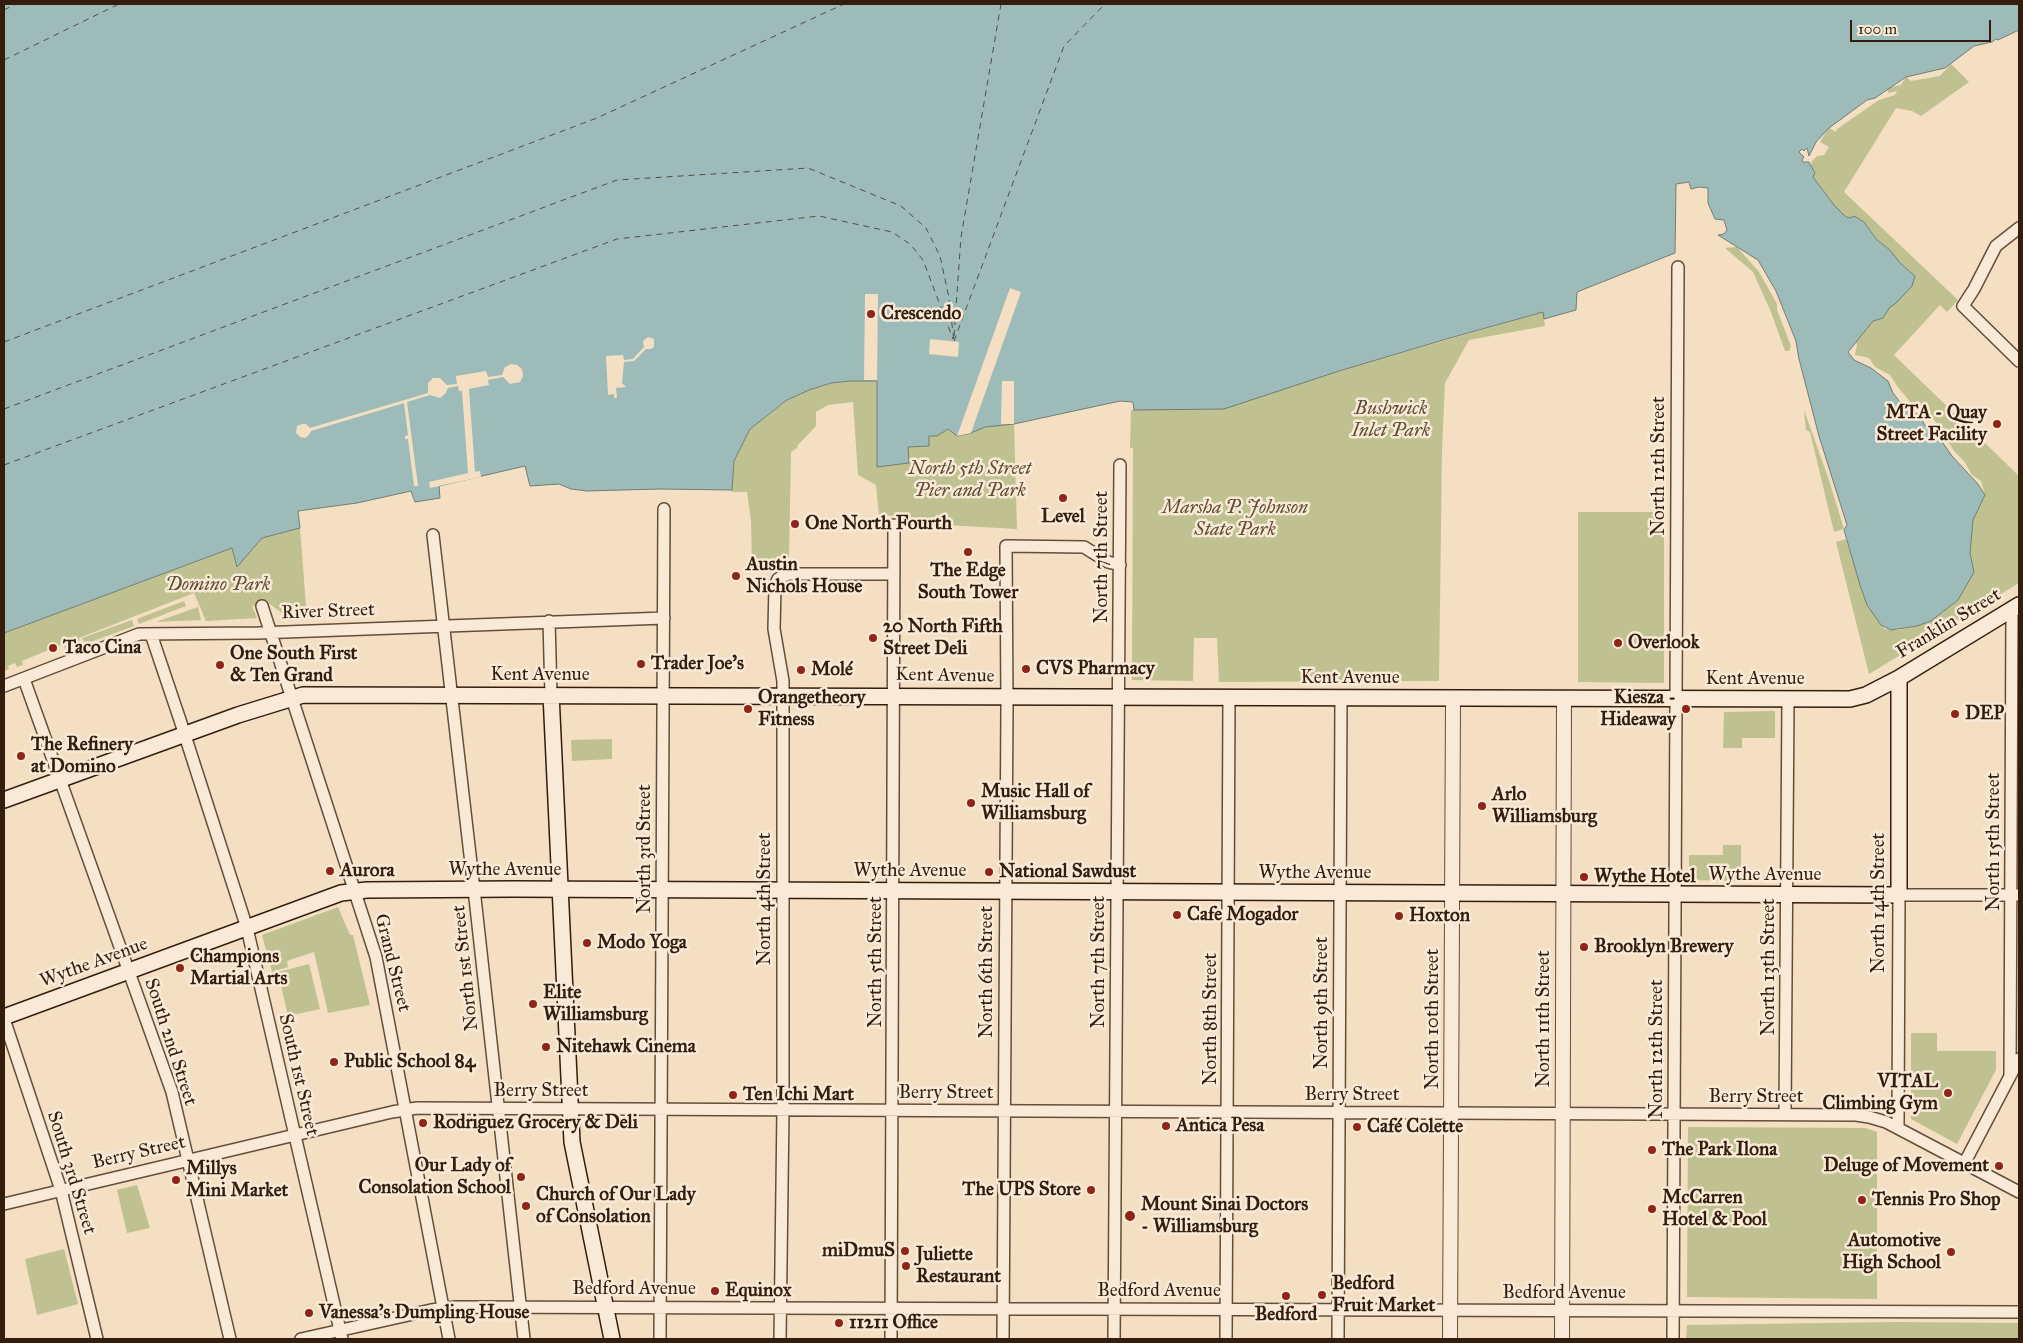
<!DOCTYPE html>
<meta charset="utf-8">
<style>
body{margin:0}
#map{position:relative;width:2023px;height:1343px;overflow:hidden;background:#f4dfc2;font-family:"IM FELL Great Primer",serif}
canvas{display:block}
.frame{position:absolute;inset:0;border:5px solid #341d0d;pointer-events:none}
.scale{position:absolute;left:1850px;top:20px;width:141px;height:22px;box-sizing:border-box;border:2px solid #341d0d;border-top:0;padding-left:6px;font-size:15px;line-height:18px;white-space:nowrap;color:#341d0d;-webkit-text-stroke:4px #f8ead7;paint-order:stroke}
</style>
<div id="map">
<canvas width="2023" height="1343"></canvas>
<div class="frame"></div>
<div class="scale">100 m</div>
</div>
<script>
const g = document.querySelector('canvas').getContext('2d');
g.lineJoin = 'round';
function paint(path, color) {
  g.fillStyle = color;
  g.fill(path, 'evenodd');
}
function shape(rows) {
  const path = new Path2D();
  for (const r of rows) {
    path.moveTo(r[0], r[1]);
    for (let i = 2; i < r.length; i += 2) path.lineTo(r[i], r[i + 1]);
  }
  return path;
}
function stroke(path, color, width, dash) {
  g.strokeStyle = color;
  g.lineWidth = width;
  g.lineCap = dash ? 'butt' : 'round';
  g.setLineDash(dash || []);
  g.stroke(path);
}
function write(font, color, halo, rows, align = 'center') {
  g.font = font + ' "IM FELL Great Primer",serif';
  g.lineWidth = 5;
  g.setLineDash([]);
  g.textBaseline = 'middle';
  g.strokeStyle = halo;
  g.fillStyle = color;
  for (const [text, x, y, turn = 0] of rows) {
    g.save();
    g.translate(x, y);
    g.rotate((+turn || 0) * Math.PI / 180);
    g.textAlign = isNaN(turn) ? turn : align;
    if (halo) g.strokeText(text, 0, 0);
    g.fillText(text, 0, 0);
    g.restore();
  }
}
paint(shape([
 [1951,64,1969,82,1921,116,1912,111,1896,108,1844,192,1958,300,1947,312,1940,305,1894,355,2019,476,2019,583,1869,674,1836,542,1846,539,1867,605,1881,625,1885,629,1898,630,1917,626,1931,621,1958,600,1974,572,1970,553,1973,520,1985,495,1981,481,1972,475,1964,461,1954,451,1929,412,1912,404,1897,386,1890,375,1875,367,1869,358,1855,355,1857,345,1856,342,1873,321,1883,318,1890,306,1895,304,1910,271,1900,263,1890,250,1877,240,1864,222,1846,217,1834,205,1813,177,1815,173,1811,166,1812,161,1817,156,1824,155,1829,147,1820,142,1829,128,1836,132,1837,129,1879,100,1895,95,1897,91,1888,93,1887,88,1901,85,1906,77,1911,81,1940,76],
 [1737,247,1759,272,1777,304,1777,310,1791,346,1789,351,1785,351,1771,312,1753,272,1725,248],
 [865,294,908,447,929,435,937,436,948,429,971,433,985,427,1014,424,1017,529,909,523,904,522,903,515,879,516,876,485,858,475,853,402,828,405,816,412,816,426,798,445,797,448,791,452,789,558,787,558,787,567,763,573,752,569,751,521,747,492,732,492,731,481,734,461,750,429,788,400,809,390,831,383,864,380],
 [1543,312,1545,326,1469,340,1445,383,1442,450,1439,681,1219,682,1217,638,1194,638,1193,681,1132,680,1133,448,1130,448,1131,410,1339,371],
 [1804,410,1829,480,1844,529,1834,532,1810,432,1806,430],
 [1578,512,1664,512,1664,683,1578,682],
 [300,528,307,619,288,621,283,614,270,604,252,606,257,618,206,621,194,593,79,638,81,645,65,649,63,644,22,661,23,665,17,667,15,663,8,666,9,669,4,671,4,633,232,548,237,566,262,538],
 [184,601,186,606,139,624,137,619],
 [198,607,201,620,156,622],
 [132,620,134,626,85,644,82,638],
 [1775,711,1775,738,1742,738,1742,748,1723,748,1724,712],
 [612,739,612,759,572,761,571,740],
 [1723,845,1741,845,1741,881,1689,880,1689,855,1723,855],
 [338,907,350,935,353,935,370,1005,328,1013,314,952,287,961,288,967,272,972,262,935],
 [309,964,320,1009,288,1016,278,972],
 [1911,1033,1937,1033,1937,1051,1996,1051,1996,1070,1957,1144,1911,1119],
 [1688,1127,1866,1128,1877,1132,1877,1299,1687,1297],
 [137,1185,150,1228,127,1233,117,1190],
 [64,1249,78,1304,37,1315,25,1259],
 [1896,1322,2019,1323,2019,1339,1686,1339,1687,1325]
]), '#bfc190');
const water = shape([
 [4,4,2019,4,2019,30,1998,40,1996,39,1992,42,1974,46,1945,68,1906,77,1875,98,1867,100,1829,128,1816,142,1809,156,1807,148,1804,151,1802,149,1799,152,1804,157,1802,160,1803,162,1809,162,1815,173,1813,177,1834,205,1846,217,1850,218,1854,216,1864,222,1877,240,1890,250,1900,263,1915,276,1912,286,1895,304,1890,307,1883,318,1873,321,1848,352,1854,360,1871,368,1888,381,1893,393,1900,402,1921,417,1924,424,1938,436,1952,456,1978,484,1985,495,1973,520,1970,553,1974,572,1958,600,1931,621,1917,626,1891,630,1881,625,1867,605,1860,585,1844,530,1847,525,1819,436,1799,359,1796,341,1776,291,1758,260,1718,235,1724,234,1727,230,1724,220,1715,219,1708,203,1708,188,1699,187,1691,189,1689,182,1676,184,1675,253,1577,292,1576,310,1544,319,1543,312,1450,338,1339,371,1224,409,1134,410,1133,402,1120,401,1014,424,985,427,971,433,957,436,948,429,937,436,929,436,929,446,908,447,909,463,877,467,877,381,851,381,831,383,809,390,787,400,750,429,734,461,732,490,660,489,587,491,571,489,559,484,530,486,525,466,439,486,440,498,415,502,411,491,357,503,298,511,300,528,262,538,237,567,232,548,4,633,4,4]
]);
paint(water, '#9dbcb9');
stroke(water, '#737c74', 1);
paint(shape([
 [1010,288,1021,292,971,433,957,436],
 [865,294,878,294,877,380,864,380],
 [648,337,654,339,654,347,651,349,646,349,634,361,624,362,622,383,626,387,616,388,617,398,614,398,614,394,608,395,606,356,623,355,624,360,633,359,644,347,643,341],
 [930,339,959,342,958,357,929,354],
 [511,364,517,365,522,369,523,376,520,382,510,384,503,377,488,380,489,385,469,389,475,472,480,471,481,477,430,488,429,482,468,473,462,391,459,391,458,386,448,388,445,394,440,398,430,395,407,402,418,486,414,486,408,439,405,439,405,436,408,435,404,403,311,431,309,435,305,438,300,437,296,433,297,426,302,424,306,424,310,428,428,393,428,383,433,378,440,378,447,385,457,384,456,376,486,371,488,377,502,375,505,367],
 [1002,381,1014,381,1014,424,1001,424]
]), '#f4dfc2');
stroke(shape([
 [4,10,16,4],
 [4,60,119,4],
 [954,336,961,237,1001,4],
 [954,341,1064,46,1105,4],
 [4,342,597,118,844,4],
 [4,409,617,180,808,168,901,206,926,228,940,256,949,298,954,342],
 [4,465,617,239,819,216,892,232,910,244,923,260,953,339]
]), '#544d41', 1, [6, 5]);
const minor = shape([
 [2019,228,1996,246,1974,289,1963,306,2019,361],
 [433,535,475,898,524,1339],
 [262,606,376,957,449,1339],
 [549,621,551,694],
 [151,634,180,720,247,928,342,1339],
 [24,679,172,1092,230,1339],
 [4,686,139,634,258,633,664,618],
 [4,1019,61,1190,97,1339],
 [2010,1075,2012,609],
 [1785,1114,1788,700],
 [1898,1128,1899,895,2019,895],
 [1964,1164,2019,1059],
 [4,1204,392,1112,417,1108,1856,1115,1869,1117,1886,1122,2019,1192],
 [301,1339,431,1310,456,1307,2019,1312],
 [660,1339,664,509],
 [780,1339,783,1110,783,681,774,629,775,586,778,579,788,574,894,574],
 [891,1339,894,525],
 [1003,1339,1007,705,1006,546,1084,547,1108,562,1120,565],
 [1114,1339,1120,465],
 [1226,1339,1229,698],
 [1338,1339,1341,698],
 [1673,1339,1678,267]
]);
const tertiary = shape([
 [1450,1339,1453,699],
 [1562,1339,1564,699]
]);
const secondary = shape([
 [551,694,572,1142,612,1339],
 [4,800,238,715,303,695,1850,699,1866,695,1899,678,2019,605],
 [4,1017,341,893,367,890,513,889,1899,895,1899,678]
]);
stroke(minor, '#644e3a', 14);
stroke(tertiary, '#644e3a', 16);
stroke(secondary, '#341d0d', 18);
stroke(minor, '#f8ead7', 11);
stroke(tertiary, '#f8ead7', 14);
stroke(secondary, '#f8ead7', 15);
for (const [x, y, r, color] of [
 [871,314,5,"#8f2418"],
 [1997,424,5,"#8f2418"],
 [1063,498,5,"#8f2418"],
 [795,524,5,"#8f2418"],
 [968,552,5,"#8f2418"],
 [736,576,5,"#8f2418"],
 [873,638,5,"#8f2418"],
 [1618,643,5,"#8f2418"],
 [53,648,5,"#8f2418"],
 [641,664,5,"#8f2418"],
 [220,665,5,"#8f2418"],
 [1026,669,5,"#8f2418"],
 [801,670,5,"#8f2418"],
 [748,709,5,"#8f2418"],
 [1686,709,5,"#8f2418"],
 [1955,714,5,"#8f2418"],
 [21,756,5,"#8f2418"],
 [971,803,5,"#8f2418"],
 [1482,806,5,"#8f2418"],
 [330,871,5,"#8f2418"],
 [989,872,5,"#8f2418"],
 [1584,877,5,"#8f2418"],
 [1177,915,5,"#8f2418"],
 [1399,916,5,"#8f2418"],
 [587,943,5,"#8f2418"],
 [1584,947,5,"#8f2418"],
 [180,968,5,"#8f2418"],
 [533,1004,5,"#8f2418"],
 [546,1047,5,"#8f2418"],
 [334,1062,5,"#8f2418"],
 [1948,1093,5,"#8f2418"],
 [733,1095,5,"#8f2418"],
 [423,1123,5,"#8f2418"],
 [1166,1126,5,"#8f2418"],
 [1357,1127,5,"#8f2418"],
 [1652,1150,5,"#8f2418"],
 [1999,1166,5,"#8f2418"],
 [521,1177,5,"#8f2418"],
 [176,1180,5,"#8f2418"],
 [1091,1190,5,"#8f2418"],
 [1862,1200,5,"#8f2418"],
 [526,1206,5,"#8f2418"],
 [1652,1209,5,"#8f2418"],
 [1130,1216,6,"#8f2418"],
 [905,1251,5,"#8f2418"],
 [1951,1252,5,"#8f2418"],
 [906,1266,5,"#8f2418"],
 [715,1291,5,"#8f2418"],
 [1322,1295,5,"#8f2418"],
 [1286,1296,5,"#8f2418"],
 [309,1313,5,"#8f2418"],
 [839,1323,5,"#8f2418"]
]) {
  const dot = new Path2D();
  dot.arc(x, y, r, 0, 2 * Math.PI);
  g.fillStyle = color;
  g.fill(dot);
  stroke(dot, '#f8ead7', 2);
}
write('bold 19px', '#341d0d', '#f8ead7', [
 ["Crescendo",881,314],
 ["MTA - Quay",1987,413,"right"],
 ["Street Facility",1987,435,"right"],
 ["Level",1063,517,"center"],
 ["One North Fourth",805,524],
 ["Austin",746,565],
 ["Nichols House",746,587],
 ["The Edge",968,571,"center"],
 ["South Tower",968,593,"center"],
 ["20 North Fifth",883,627],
 ["Street Deli",883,649],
 ["Overlook",1628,643],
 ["Taco Cina",63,648],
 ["One South First",230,654],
 ["& Ten Grand",230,676],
 ["Trader Joe's",651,664],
 ["CVS Pharmacy",1036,669],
 ["Molé",811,670],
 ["Orangetheory",758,698],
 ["Fitness",758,720],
 ["Kiesza -",1676,698,"right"],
 ["Hideaway",1676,720,"right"],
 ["DEP",1965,714],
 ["The Refinery",31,745],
 ["at Domino",31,767],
 ["Music Hall of",981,792],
 ["Williamsburg",981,814],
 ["Arlo",1492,795],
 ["Williamsburg",1492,817],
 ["Aurora",340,871],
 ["National Sawdust",999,872],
 ["Wythe Hotel",1594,877],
 ["Cafe Mogador",1187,915],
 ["Hoxton",1409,916],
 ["Modo Yoga",597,943],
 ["Brooklyn Brewery",1594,947],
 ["Champions",190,957],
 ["Martial Arts",190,979],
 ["Elite",543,993],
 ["Williamsburg",543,1015],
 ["Nitehawk Cinema",556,1047],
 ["Public School 84",344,1062],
 ["VITAL",1938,1082,"right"],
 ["Climbing Gym",1938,1104,"right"],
 ["Ten Ichi Mart",743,1095],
 ["Rodriguez Grocery & Deli",433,1123],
 ["Antica Pesa",1176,1126],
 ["Café Colette",1367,1127],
 ["The Park Ilona",1662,1150],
 ["Our Lady of",511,1166,"right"],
 ["Consolation School",511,1188,"right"],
 ["Deluge of Movement",1989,1166,"right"],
 ["Millys",186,1169],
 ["Mini Market",186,1191],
 ["The UPS Store",1081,1190,"right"],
 ["Church of Our Lady",536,1195],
 ["of Consolation",536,1217],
 ["McCarren",1662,1198],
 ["Hotel & Pool",1662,1220],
 ["Tennis Pro Shop",1872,1200],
 ["Mount Sinai Doctors",1141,1205],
 ["- Williamsburg",1141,1227],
 ["Automotive",1941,1241,"right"],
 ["High School",1941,1263,"right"],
 ["miDmuS",895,1251,"right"],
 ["Juliette",916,1255],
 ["Restaurant",916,1277],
 ["Bedford",1332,1284],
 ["Fruit Market",1332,1306],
 ["Equinox",725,1291],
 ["Vanessa's Dumpling House",319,1313],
 ["Bedford",1286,1315,"center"],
 ["11211 Office",849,1323]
], 'left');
write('italic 19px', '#5e4e34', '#f8ead7', [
 ["Bushwick",1391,409],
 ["Inlet Park",1391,431],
 ["North 5th Street",970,469],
 ["Pier and Park",970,491],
 ["Marsha P. Johnson",1235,508],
 ["State Park",1235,530],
 ["Domino Park",218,585]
]);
write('19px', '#341d0d', '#f8ead7', [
 ["North 12th Street",1659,466,-90],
 ["North 7th Street",1102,557,-90],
 ["River Street",328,612,-2],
 ["Franklin Street",1949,624,-31],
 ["Kent Avenue",540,675],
 ["Kent Avenue",945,676,1],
 ["Kent Avenue",1350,678],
 ["Kent Avenue",1755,679],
 ["North 15th Street",1994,842,-90],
 ["North 3rd Street",645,849,-90],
 ["Wythe Avenue",505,870],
 ["Wythe Avenue",910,871],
 ["Wythe Avenue",1315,873],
 ["Wythe Avenue",1765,875],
 ["North 4th Street",765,899,-90],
 ["North 14th Street",1879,903,-90],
 ["North 5th Street",876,962,-90],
 ["North 7th Street",1099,962,-90],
 ["Wythe Avenue",94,963,-20],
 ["Grand Street",392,963,76],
 ["North 13th Street",1769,967,-90],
 ["North 1st Street",466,968,-96],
 ["North 6th Street",987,972,-90],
 ["North 9th Street",1322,1003,-90],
 ["North 8th Street",1211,1019,-90],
 ["North 10th Street",1433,1019,-90],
 ["North 11th Street",1544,1019,-90],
 ["South 2nd Street",170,1042,72],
 ["North 12th Street",1657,1049,-90],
 ["South 1st Street",298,1075,77],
 ["Berry Street",541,1091],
 ["Berry Street",946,1093],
 ["Berry Street",1352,1095],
 ["Berry Street",1756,1097],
 ["Berry Street",139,1153,-13],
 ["South 3rd Street",71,1173,73],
 ["Bedford Avenue",634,1289],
 ["Bedford Avenue",1159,1291],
 ["Bedford Avenue",1564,1293]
]);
</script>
